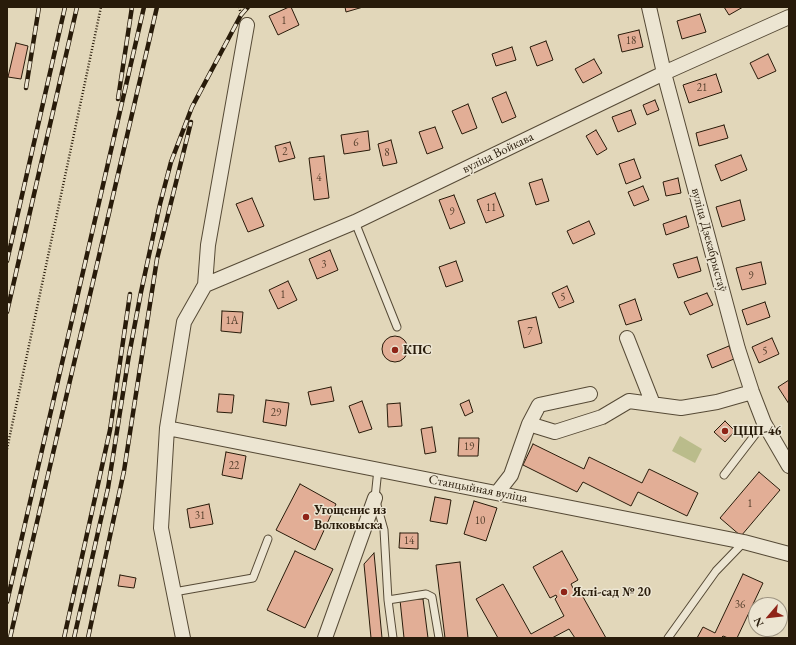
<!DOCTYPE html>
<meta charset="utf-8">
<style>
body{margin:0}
#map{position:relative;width:796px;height:645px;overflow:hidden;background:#e2d7ba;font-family:"EB Garamond",serif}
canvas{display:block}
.frame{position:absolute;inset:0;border:8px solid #281b0a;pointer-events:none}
.north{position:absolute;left:748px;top:597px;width:40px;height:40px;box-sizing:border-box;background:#ece5d2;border:1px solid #9e9482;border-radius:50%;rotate:242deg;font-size:11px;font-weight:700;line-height:16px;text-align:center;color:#281b0a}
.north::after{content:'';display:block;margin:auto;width:14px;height:18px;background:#8f2418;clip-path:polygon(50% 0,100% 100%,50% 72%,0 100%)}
</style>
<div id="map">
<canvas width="796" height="645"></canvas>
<div class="frame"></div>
<div class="north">N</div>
</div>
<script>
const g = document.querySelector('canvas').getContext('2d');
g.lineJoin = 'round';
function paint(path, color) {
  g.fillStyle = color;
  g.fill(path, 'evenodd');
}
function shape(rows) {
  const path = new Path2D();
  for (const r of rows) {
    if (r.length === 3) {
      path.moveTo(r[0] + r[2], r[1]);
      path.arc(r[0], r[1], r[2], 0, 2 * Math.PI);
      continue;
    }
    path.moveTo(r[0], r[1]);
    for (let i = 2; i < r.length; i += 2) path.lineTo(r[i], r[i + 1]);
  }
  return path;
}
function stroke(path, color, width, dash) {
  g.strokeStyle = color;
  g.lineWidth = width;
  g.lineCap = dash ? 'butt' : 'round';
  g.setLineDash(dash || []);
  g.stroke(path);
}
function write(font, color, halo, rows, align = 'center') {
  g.font = font + ' "EB Garamond",serif';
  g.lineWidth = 3;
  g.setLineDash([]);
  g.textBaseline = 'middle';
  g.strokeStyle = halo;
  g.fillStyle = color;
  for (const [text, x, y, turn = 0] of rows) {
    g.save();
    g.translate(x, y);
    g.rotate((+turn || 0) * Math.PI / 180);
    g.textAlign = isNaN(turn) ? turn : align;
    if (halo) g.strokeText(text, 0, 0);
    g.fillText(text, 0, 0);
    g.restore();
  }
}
paint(shape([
 [680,436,702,449,695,463,672,451]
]), '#babc8b');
const building = shape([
 [289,7,291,7,299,25,278,35,269,16,289,7],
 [345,7,363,7,346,12,345,7],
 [724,7,743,7,729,15,724,7],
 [700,14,706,32,682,39,677,21,700,14],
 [639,30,643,47,622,52,618,35,639,30],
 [546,41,553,60,537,66,530,47,546,41],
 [16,43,28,46,21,79,8,77,16,43],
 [512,47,516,60,496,66,492,54,512,47],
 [768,54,776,71,758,79,750,63,768,54],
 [594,59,602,73,583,83,575,69,594,59],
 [716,74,722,92,689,103,683,85,716,74],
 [506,92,516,117,502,123,492,98,506,92],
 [655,100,659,110,647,115,643,105,655,100],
 [468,104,477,128,462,134,452,111,468,104],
 [631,110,636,124,618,132,612,117,631,110],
 [724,125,728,138,699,146,696,133,724,125],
 [435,127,443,148,427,154,419,132,435,127],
 [596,130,607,149,597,155,586,136,596,130],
 [368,131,370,150,344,154,341,135,368,131],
 [391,140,397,163,383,166,378,144,391,140],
 [290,142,295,158,279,162,275,146,290,142],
 [741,155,747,170,721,181,715,165,741,155],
 [324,156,329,198,314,200,309,158,324,156],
 [634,159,641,178,626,184,619,164,634,159],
 [678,178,681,193,666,196,663,182,678,178],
 [542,179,549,201,536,205,529,183,542,179],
 [643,186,649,200,634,206,628,192,643,186],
 [495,193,504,216,486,223,477,200,495,193],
 [454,195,465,223,450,229,439,200,454,195],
 [252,198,264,226,248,232,236,204,252,198],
 [740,200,745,220,722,227,716,207,740,200],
 [686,216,689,227,666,235,663,224,686,216],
 [589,221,595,234,573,244,567,231,589,221],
 [330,250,338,270,317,279,309,259,330,250],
 [697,257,701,271,678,278,673,264,697,257],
 [456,261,463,281,446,287,439,267,456,261],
 [761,262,766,284,742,290,736,268,761,262],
 [288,281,297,300,278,309,269,290,288,281],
 [567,286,574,302,559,308,552,293,567,286],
 [707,293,713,305,690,315,684,302,707,293],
 [635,299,642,320,626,325,619,305,635,299],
 [765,302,770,317,747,325,742,310,765,302],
 [222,311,243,312,241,333,221,331,222,311],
 [536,317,542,343,524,348,518,321,536,317],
 [395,349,13],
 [772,338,779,354,759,363,752,347,772,338],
 [729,346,734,359,712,368,707,355,729,346],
 [789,380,789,404,778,387,789,380],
 [331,387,334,401,311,405,308,392,331,387],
 [219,394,234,395,232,413,217,412,219,394],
 [266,400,289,403,286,426,263,422,266,400],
 [469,400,473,412,465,416,460,404,469,400],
 [362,401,372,429,359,433,349,406,362,401],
 [400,403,402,426,388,427,387,404,400,403],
 [725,421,735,431,725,442,714,432,725,421],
 [432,427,436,452,425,454,421,429,432,427],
 [459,438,479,438,478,456,458,456,459,438],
 [533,444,584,469,589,457,642,483,649,469,698,493,687,516,638,492,631,506,583,482,577,492,523,465,533,444],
 [226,452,246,456,242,479,222,475,226,452],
 [759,472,780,490,741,536,720,518,759,472],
 [300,484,336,504,315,550,276,530,300,484],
 [435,497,451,500,447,524,430,521,435,497],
 [474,501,497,508,486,541,464,534,474,501],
 [209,504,213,524,190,528,187,509,209,504],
 [400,533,418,533,418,549,399,548,400,533],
 [295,551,333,569,305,628,267,610,295,551],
 [562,551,578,580,571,584,574,590,578,588,606,638,575,638,569,629,552,638,498,638,476,599,503,584,531,634,564,616,555,599,557,597,556,595,550,598,533,567,562,551],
 [374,553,382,638,371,638,364,564,374,553],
 [460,562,468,638,445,638,436,565,460,562],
 [743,574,763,583,737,638,728,638,723,636,721,638,697,638,703,627,715,633,743,574],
 [120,575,136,578,134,588,118,586,120,575],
 [423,599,428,638,404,638,400,600,423,599]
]);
paint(building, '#e2ae96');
stroke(building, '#281b0a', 1);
const lane = shape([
 [355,222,397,327],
 [378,469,375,498,384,530,388,600,393,638],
 [724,475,764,423],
 [174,592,253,578,268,539],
 [388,600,426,594,432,597,439,638],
 [668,638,716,571,744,542]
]);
const street = shape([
 [649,7,664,73,738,349,752,392,764,423,789,466],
 [205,285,355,222,664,73,789,17],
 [627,338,653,404],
 [529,424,539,405,590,394],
 [167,428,744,542,789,554],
 [497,493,511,475,529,424,555,432,602,417,629,401,681,408,717,402,752,392],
 [183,638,161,528,167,428,184,322,205,285,208,245,247,25],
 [325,638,375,498]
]);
stroke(lane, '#564a36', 9);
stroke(street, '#564a36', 16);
stroke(shape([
 [239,7,241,14],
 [7,449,101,7]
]), '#281b0a', 2.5, [1, 2]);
stroke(lane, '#ece5d2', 7);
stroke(street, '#ece5d2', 14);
const rail = shape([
 [26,88,39,7],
 [118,99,132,7],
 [7,261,65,7],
 [7,312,77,7],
 [7,602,144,7],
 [10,638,157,7],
 [64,638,110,430,130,294],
 [74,638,108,488,129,355,141,292,160,204,171,162,192,107,241,15,248,7],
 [88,638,124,471,157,259,191,122]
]);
stroke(rail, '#281b0a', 4.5);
stroke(rail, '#ece5d2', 3, [9]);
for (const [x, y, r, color] of [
 [395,350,4,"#8f2418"],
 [725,431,4,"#8f2418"],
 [306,517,4,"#8f2418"],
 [564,592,4,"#8f2418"]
]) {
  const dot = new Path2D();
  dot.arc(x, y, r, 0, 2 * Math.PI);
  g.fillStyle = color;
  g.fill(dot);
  stroke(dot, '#ece5d2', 1.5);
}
write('11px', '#56402d', null, [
 ["1",284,21],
 ["18",631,41],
 ["21",702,88],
 ["6",356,143],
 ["2",285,152],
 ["8",387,153],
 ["4",319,178],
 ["11",491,208],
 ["9",452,212],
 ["3",324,265],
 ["9",751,276],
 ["1",283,295],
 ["5",563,297],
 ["1А",232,321],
 ["7",530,332],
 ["5",765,351],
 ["29",276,413],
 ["19",469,447],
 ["22",234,466],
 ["1",750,504],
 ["31",200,516],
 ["10",480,521],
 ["14",409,541],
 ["36",740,605]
]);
write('13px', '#281b0a', '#ece5d2', [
 ["вуліца Войкава",498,153,-26],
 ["вуліца Дзекабрыстаў",709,240,75],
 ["Станцыйная вуліца",478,489,11]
]);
write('bold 13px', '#281b0a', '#ece5d2', [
 ["КПС",403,350],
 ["ЦЦП-46",733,431],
 ["Угощение из",314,510],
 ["Волковыска",314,525],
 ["Яслі-сад № 20",572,592]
], 'left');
</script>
